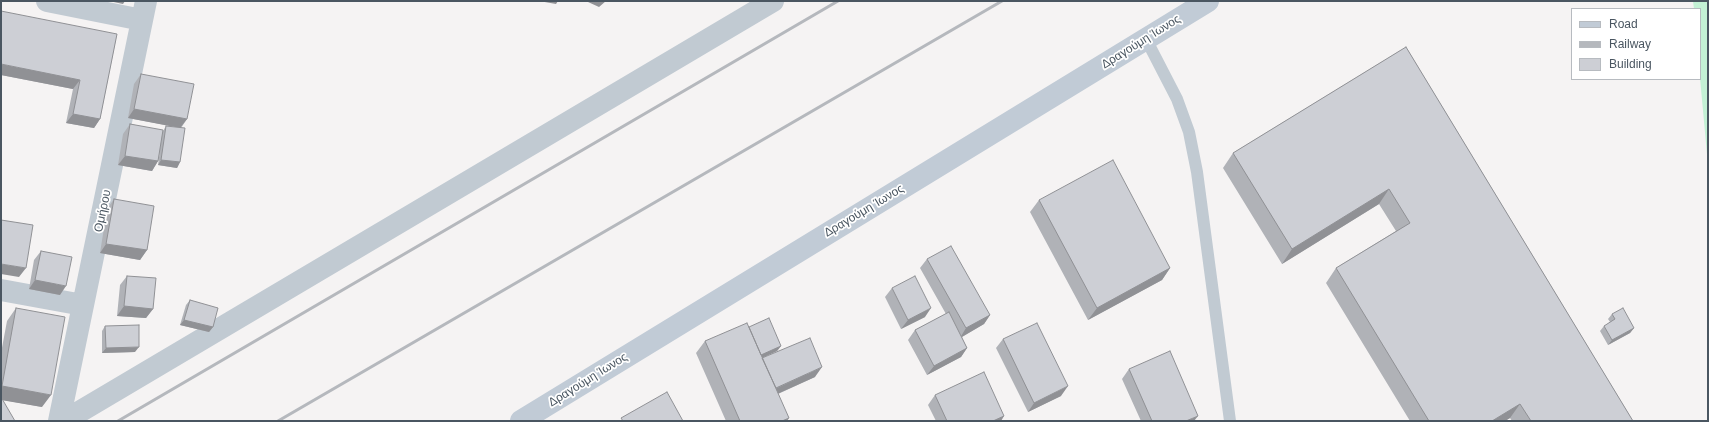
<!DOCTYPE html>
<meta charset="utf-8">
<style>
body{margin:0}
#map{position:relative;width:1709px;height:422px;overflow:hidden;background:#f5f3f3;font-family:Helvetica,sans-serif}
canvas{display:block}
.frame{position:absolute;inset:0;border:2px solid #4a5661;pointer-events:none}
.legend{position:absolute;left:1571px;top:8px;width:130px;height:72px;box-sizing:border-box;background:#fff;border:1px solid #b7bbc0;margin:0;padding:5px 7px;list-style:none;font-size:12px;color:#4a5661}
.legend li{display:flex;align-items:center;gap:8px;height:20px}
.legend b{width:20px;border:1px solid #b7bbc0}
</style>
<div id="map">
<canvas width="1709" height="422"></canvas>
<div class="frame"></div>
<ul class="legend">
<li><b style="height:5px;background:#c1cbd6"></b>Road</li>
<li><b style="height:5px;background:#b5b8bd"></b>Railway</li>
<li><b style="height:11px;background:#cdcfd5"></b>Building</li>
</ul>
</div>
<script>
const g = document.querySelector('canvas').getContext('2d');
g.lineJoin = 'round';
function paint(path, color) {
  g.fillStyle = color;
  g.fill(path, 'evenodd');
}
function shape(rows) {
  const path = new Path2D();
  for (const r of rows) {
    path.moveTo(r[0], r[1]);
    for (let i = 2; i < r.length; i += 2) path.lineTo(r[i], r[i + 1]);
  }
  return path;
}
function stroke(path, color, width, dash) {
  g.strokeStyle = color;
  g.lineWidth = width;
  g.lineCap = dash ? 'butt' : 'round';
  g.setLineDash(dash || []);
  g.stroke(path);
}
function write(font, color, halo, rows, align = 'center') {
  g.font = font + ' Helvetica,sans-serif';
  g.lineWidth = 3.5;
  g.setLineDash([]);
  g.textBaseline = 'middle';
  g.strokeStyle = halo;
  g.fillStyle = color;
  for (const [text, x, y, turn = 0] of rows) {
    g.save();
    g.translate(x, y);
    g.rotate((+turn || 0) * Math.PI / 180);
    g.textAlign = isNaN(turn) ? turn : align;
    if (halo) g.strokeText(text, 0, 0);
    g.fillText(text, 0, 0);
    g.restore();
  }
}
paint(shape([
 [1693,1,1708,1,1708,165,1700,78,1700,9,1694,9]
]), '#c3f1d5');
stroke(shape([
 [1146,39,1177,99,1189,132,1197,172,1230,421]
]), '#c1cad2', 12);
stroke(shape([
 [47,1,142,20],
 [1,290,83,305],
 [59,421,146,1],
 [64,421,773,1]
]), '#c1cad2', 22);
stroke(shape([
 [521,421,1208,1]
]), '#c1cbd6', 22);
stroke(shape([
 [118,421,838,1],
 [278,421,1002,1]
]), '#b5b8bd', 3);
paint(shape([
 [117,34,100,119,94,128,66,123,73,89,1,75],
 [1406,47,1633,421,1512,421,1510,418,1505,421,1410,421,1326,283,1336,268,1396,231,1379,204,1282,264,1223,168,1233,153],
 [141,74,187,119,181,128,180,162,177,168,158,165,160,150,158,161,152,171,118,165,123,134,130,124,163,131,166,126,176,127,128,118,134,84],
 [114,199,147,250,140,260,100,253,107,209],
 [1039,200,1170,268,1162,280,1088,320,1030,212],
 [41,251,60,295,29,289,34,260],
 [927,259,990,315,984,324,962,337,967,348,961,357,927,375,908,340,915,330,946,314,920,268],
 [127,276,153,309,146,318,117,316,120,285],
 [892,288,925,317,901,329,885,297],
 [190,300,213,327,209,332,180,325,186,305],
 [16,308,42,407,3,400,1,421,1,353,7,321],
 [1612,314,1634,328,1630,333,1608,345,1600,331,1604,326,1610,322,1608,319],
 [105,326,135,352,102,353,102,331],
 [749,327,781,346,777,351,762,358,815,377,778,394,787,421,726,421,696,353,705,341],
 [1003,339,1061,396,1028,412,996,348],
 [1129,369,1194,421,1141,421,1122,379],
 [935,395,1004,416,1001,420,1002,421,936,421,928,405]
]), '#b0b2b7');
paint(shape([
 [109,1,125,1,123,4],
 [539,1,558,1,556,4],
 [589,1,606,1,599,7,588,2],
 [1,64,80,80,73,89,1,75],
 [134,109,187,119,180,128,128,118],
 [73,114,100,119,94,128,66,123],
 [125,156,158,161,152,171,118,165],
 [161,160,180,162,177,168,158,165],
 [1389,189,1379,204,1282,264,1292,249],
 [106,244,147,250,140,260,100,253],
 [1,264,26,268,19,277,1,274],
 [1170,268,1162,280,1088,320,1097,308],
 [35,280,66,286,60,295,29,289],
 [124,306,153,309,146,318,117,316],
 [931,308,925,317,901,329,908,320],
 [990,315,984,324,960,338,966,328],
 [184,320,213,327,209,332,180,325],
 [1634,328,1630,333,1608,345,1612,340],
 [781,346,777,351,751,363,754,358],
 [139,347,135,352,102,353,106,348],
 [967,348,961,357,927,375,934,366],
 [822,367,815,377,766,399,773,390],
 [2,386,51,395,42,407,1,400,1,387],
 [1068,386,1061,396,1028,412,1034,403],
 [1520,404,1510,418,1505,421,1492,421],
 [1004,416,1001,421,993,421],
 [1198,416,1194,421,1186,421],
 [789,418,787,421,782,421]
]), '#909195');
const building = shape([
 [1,11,117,34,100,119,73,114,80,80,1,64,1,11],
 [1406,47,1633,421,1531,421,1520,404,1492,421,1429,421,1336,268,1410,223,1389,189,1292,249,1233,153,1406,47],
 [141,74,194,84,187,119,134,109,141,74],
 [130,124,163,130,158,161,125,156,130,124],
 [166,126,185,128,180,162,161,160,166,126],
 [1113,160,1170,268,1097,308,1039,200,1113,160],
 [114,199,154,206,147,250,106,244,114,199],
 [1,220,33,225,26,268,1,264,1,220],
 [951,246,990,315,966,328,927,259,951,246],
 [41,251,72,257,66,286,35,280,41,251],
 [127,276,156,278,153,309,124,306,127,276],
 [915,276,931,308,908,320,892,288,915,276],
 [190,300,218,308,213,327,184,320,190,300],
 [16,308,65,317,51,395,2,386,16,308],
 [1623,308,1634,328,1612,340,1604,326,1615,319,1612,314,1623,308],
 [949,312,967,348,934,366,915,330,949,312],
 [769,318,781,346,761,355,749,327,769,318],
 [747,323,789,418,782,421,740,421,705,341,747,323],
 [1037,323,1068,386,1034,403,1003,339,1037,323],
 [139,325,139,347,106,348,105,326,139,325],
 [810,338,822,367,776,388,762,358,810,338],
 [1170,351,1198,416,1186,421,1152,421,1129,369,1170,351],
 [984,372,1004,416,993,421,947,421,935,395,984,372],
 [667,392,683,421,623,421,621,418,667,392],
 [1,397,15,421,1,421,1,397]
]);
paint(building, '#cdcfd5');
stroke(building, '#909195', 1);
write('12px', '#4a5661', '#fff', [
 ["Δραγούμη Ίωνος",1141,42,-32],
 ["Ομήρου",103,211,-78],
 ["Δραγούμη Ίωνος",864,211,-31],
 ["Δραγούμη Ίωνος",588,380,-32]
]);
</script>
